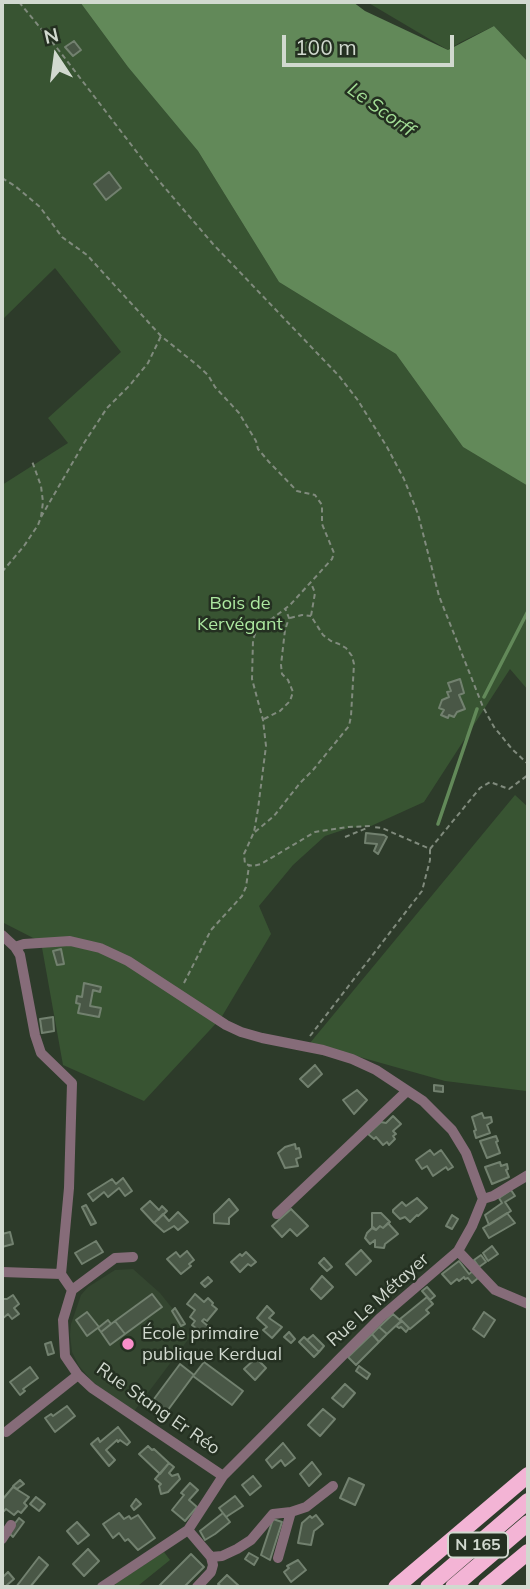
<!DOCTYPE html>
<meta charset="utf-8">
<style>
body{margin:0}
#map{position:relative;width:530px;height:1589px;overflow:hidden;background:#2d3b2a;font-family:Mulish,sans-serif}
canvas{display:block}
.frame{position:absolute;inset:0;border:4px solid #d1d9cf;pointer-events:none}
.north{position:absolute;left:21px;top:21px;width:70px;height:70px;-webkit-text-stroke:5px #243021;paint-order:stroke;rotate:347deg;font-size:19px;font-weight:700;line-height:28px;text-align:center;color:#d1d9cf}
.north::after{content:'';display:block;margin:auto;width:24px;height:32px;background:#d1d9cf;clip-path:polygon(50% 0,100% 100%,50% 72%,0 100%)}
.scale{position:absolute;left:282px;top:35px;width:172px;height:32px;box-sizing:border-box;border:4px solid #d1d9cf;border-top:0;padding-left:9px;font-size:21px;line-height:24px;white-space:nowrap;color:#d1d9cf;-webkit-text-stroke:5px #243021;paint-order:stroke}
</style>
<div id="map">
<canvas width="530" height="1589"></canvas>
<div class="frame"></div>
<div class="north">N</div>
<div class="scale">100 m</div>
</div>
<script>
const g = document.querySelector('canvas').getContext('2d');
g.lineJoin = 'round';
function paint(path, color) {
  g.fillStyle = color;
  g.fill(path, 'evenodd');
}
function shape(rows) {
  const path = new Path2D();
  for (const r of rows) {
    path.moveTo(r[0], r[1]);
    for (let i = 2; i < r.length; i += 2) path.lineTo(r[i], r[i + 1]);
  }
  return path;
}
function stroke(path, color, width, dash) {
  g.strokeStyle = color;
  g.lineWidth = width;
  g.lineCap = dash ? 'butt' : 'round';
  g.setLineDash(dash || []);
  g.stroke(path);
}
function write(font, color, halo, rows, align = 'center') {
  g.font = font + ' Mulish,sans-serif';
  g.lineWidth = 5;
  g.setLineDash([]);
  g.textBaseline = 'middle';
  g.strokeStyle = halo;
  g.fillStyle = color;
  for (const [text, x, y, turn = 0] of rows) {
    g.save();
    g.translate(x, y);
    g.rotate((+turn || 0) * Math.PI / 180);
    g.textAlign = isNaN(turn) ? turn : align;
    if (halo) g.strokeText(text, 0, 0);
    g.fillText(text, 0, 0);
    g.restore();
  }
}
paint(shape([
 [133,1269,160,1293,176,1313,190,1337,132,1414,92,1381,79,1366,72,1352,70,1335,71,1324,81,1295,88,1287,115,1270]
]), '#344630');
paint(shape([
 [2,2,80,2,128,67,198,151,279,282,396,354,463,447,528,486,528,690,510,669,424,802,371,826,349,828,325,836,293,865,259,906,271,934,221,1018,144,1101,63,1065,41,942,2,922,2,485,68,443,48,418,121,352,55,268,2,320],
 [367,2,528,2,528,62,494,26,461,42,448,50],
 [515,795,528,807,528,1094,526,1091,445,1081,310,1043],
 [164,1552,170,1560,139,1585,140,1587,118,1587,115,1584]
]), '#385432');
paint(shape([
 [80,2,353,2,365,11,448,50,494,26,528,62,528,486,463,447,396,354,279,282,198,151,128,67]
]), '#628959');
stroke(shape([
 [484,697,528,611],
 [438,824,477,709]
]), '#628959', 3.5);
const building = shape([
 [74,41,81,50,73,56,65,47,74,41],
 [109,172,121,188,106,200,94,184,109,172],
 [460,679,464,693,459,695,465,709,457,712,454,717,449,715,448,718,441,715,444,710,439,708,442,700,449,697,447,692,451,691,448,683,460,679],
 [366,833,384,835,387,837,378,854,374,851,377,844,365,843,366,833],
 [61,949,64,964,57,965,53,951,61,949],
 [84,983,101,987,100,992,93,990,90,1006,101,1008,99,1017,78,1013,80,1004,76,1003,77,996,82,997,84,983],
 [53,1017,54,1031,42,1033,40,1019,53,1017],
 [315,1065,322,1074,308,1087,300,1079,315,1065],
 [434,1085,443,1086,443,1092,434,1091,434,1085],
 [357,1090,367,1100,354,1114,343,1100,357,1090],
 [482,1113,484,1118,491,1117,492,1122,487,1125,490,1133,476,1138,474,1131,476,1130,472,1117,482,1113],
 [393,1116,401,1124,393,1131,396,1134,393,1136,395,1139,389,1145,387,1142,383,1145,376,1137,374,1139,368,1134,381,1122,386,1123,393,1116],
 [496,1136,498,1141,496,1142,500,1153,487,1158,480,1141,496,1136],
 [295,1144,296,1149,299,1148,301,1157,296,1159,298,1166,285,1168,278,1153,285,1147,295,1144],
 [430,1150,434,1155,441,1150,453,1167,448,1170,446,1167,433,1176,427,1166,422,1169,416,1160,430,1150],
 [500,1162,501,1166,507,1164,508,1169,506,1170,509,1177,492,1184,485,1167,500,1162],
 [123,1178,132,1191,125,1196,119,1188,108,1197,104,1192,93,1201,88,1194,112,1179,116,1184,123,1178],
 [511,1190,515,1196,505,1202,511,1211,489,1225,485,1215,502,1203,499,1198,511,1190],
 [417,1198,427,1208,418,1216,417,1215,410,1222,405,1217,400,1219,393,1212,393,1210,402,1202,406,1206,417,1198],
 [229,1199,238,1210,229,1218,229,1224,214,1223,214,1214,229,1199],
 [150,1201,159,1210,162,1206,167,1211,154,1223,141,1209,150,1201],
 [86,1205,96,1223,91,1225,82,1207,86,1205],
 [291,1209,308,1226,297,1236,290,1229,282,1237,272,1226,291,1209],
 [178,1212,188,1222,178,1230,174,1226,164,1232,154,1223,163,1214,169,1221,178,1212],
 [372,1213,381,1213,390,1222,383,1228,380,1226,376,1230,372,1228,372,1213],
 [507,1213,515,1223,489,1238,483,1228,507,1213],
 [452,1215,458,1219,452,1229,446,1226,452,1215],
 [388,1223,398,1234,385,1244,384,1248,375,1247,375,1240,370,1244,365,1238,367,1233,373,1227,376,1230,380,1226,383,1228,388,1223],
 [10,1232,13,1244,2,1247,2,1234,10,1232],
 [96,1241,103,1252,82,1264,75,1253,96,1241],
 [492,1246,498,1254,488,1261,483,1253,492,1246],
 [361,1250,371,1261,356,1275,346,1264,361,1250],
 [187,1251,194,1260,189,1264,191,1266,181,1274,167,1259,176,1252,180,1257,187,1251],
 [246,1252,256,1262,251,1266,248,1264,240,1272,231,1262,240,1254,242,1256,246,1252],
 [481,1255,486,1262,479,1267,474,1260,481,1255],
 [324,1258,332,1267,327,1271,319,1263,324,1258],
 [459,1261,469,1274,473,1271,478,1278,472,1283,468,1278,465,1279,464,1277,459,1281,457,1279,451,1284,442,1274,459,1261],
 [322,1276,333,1287,321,1299,311,1289,322,1276],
 [208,1277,212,1281,205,1287,201,1283,208,1277],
 [427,1287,435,1296,430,1300,422,1291,427,1287],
 [152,1294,162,1307,125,1334,115,1321,152,1294],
 [195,1294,204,1302,208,1298,213,1303,212,1305,217,1309,207,1321,204,1319,202,1321,209,1327,203,1334,192,1325,195,1321,190,1317,195,1310,187,1304,195,1294],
 [13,1295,19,1304,14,1308,19,1314,12,1319,8,1314,2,1319,3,1299,7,1299,13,1295],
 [427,1297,433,1304,426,1310,429,1313,410,1329,400,1319,427,1297],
 [267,1306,274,1313,269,1318,282,1327,272,1338,263,1330,267,1327,257,1318,267,1306],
 [175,1308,185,1324,181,1326,172,1311,175,1308],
 [87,1312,99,1327,87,1336,76,1320,87,1312],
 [484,1312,495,1320,484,1337,473,1329,484,1312],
 [393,1314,401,1321,387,1334,379,1327,393,1314],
 [108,1320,111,1324,101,1332,98,1328,108,1320],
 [115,1321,125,1334,110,1345,101,1332,115,1321],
 [402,1321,409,1328,406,1332,401,1327,399,1328,396,1326,402,1321],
 [379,1327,387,1334,379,1342,372,1334,379,1327],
 [289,1332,295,1339,291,1343,284,1337,289,1332],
 [372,1334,379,1342,356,1365,348,1357,372,1334],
 [313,1335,324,1346,319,1352,307,1340,313,1335],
 [304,1337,319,1352,314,1357,299,1342,304,1337],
 [51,1342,54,1353,48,1355,45,1344,51,1342],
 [256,1358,266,1368,255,1380,244,1369,256,1358],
 [204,1362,243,1391,232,1405,193,1376,165,1414,151,1403,180,1364,194,1375,204,1362],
 [359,1366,370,1374,367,1379,356,1371,359,1366],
 [30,1367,38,1378,23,1389,25,1391,20,1395,10,1382,30,1367],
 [345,1384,355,1393,343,1407,332,1398,345,1384],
 [67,1406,75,1416,55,1432,45,1418,51,1414,53,1416,67,1406],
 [323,1409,335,1419,320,1436,308,1425,323,1409],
 [118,1427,130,1442,127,1445,120,1440,118,1442,117,1440,106,1450,115,1460,109,1466,91,1444,98,1438,100,1442,118,1427],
 [283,1443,295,1458,285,1466,281,1460,272,1468,266,1460,283,1443],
 [148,1446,152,1450,154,1449,169,1463,160,1474,139,1454,148,1446],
 [312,1462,321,1474,309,1486,300,1474,312,1462],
 [169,1463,174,1467,169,1473,172,1476,178,1474,180,1479,168,1492,161,1494,159,1486,161,1484,155,1479,169,1463],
 [253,1476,261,1486,250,1495,242,1485,253,1476],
 [349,1478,364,1485,355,1505,340,1498,349,1478],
 [20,1480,24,1484,17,1489,13,1486,20,1480],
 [190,1483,198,1490,189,1500,197,1507,185,1521,172,1510,184,1495,181,1493,190,1483],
 [13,1487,29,1497,24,1503,27,1506,21,1513,18,1511,14,1515,6,1509,3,1512,2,1511,2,1500,13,1487],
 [235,1496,243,1506,226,1517,219,1508,235,1496],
 [36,1497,45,1504,39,1511,30,1504,36,1497],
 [136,1499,141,1504,134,1510,131,1506,136,1499],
 [119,1513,124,1519,129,1516,131,1519,138,1515,155,1538,138,1550,128,1539,125,1541,119,1533,113,1538,103,1524,119,1513],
 [223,1513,230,1522,215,1534,205,1540,200,1531,223,1513],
 [316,1515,323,1524,314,1531,311,1545,298,1543,302,1523,310,1516,312,1518,316,1515],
 [19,1518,24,1522,13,1537,10,1534,13,1526,19,1518],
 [273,1519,282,1522,270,1560,261,1555,273,1519],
 [77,1522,89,1535,78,1544,67,1531,77,1522],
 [88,1549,99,1561,84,1576,73,1564,88,1549],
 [249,1553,258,1558,254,1565,245,1559,249,1553],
 [191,1554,204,1567,184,1587,158,1587,191,1554],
 [39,1557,48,1565,30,1587,16,1587,39,1557],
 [298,1560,306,1570,291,1582,284,1572,289,1568,287,1566,298,1560],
 [8,1572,14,1579,7,1585,9,1587,2,1587,2,1574,4,1576,8,1572],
 [227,1575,239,1586,240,1587,222,1587,218,1584,227,1575]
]);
paint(building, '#495746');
stroke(building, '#72816f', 2);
stroke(shape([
 [19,2,61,53,159,181,213,244,339,376,357,399,387,447,404,479,418,514,439,596,483,707,494,727,512,749,528,764],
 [2,178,15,186,40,207,62,237,87,255,161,336,197,365,208,375,215,387,239,413,256,441,258,449,269,462,297,491,315,495,322,505,322,524,334,553,332,559,290,605,256,631,253,640,252,679,263,720,266,746,258,809,254,832,244,854,245,864,253,866,261,864,315,832,348,827,371,826],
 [41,517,84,443,107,408,130,385,148,363,161,336],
 [2,572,24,546,38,525,41,517,43,502,41,486,32,461],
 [290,618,302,615,311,616],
 [264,719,280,711,290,701,293,692,288,680,282,674,281,665,285,630,289,618,285,608],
 [255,832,274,816,300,783,313,770,349,726,351,716,354,664,352,656,346,648,339,644,331,641,323,635,311,616,315,593,311,583],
 [345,837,367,828],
 [430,849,480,788,490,782,509,789,528,775],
 [184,983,211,930,242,896,246,887,249,866],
 [310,1036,422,891,430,860,430,849,382,828,373,827]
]), '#808b7d', 2, [5, 3.5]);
stroke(shape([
 [2,935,15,947,24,944,70,941,100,948,128,961,226,1025,241,1032,262,1038,323,1050,352,1059,376,1070,423,1101,452,1130,466,1153,483,1199,472,1226,458,1251,380,1318,235,1464,223,1476,188,1530,102,1587],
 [15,947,20,955,35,1035,41,1053,72,1083,69,1188,61,1274],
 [483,1199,493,1196,528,1175],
 [277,1214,407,1091],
 [458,1251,495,1290,528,1304],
 [133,1257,115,1258,72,1290,63,1320,65,1356,78,1375,92,1388,223,1476],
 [2,1272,61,1274,72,1290],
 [6,1432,78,1375],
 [188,1530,211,1557,222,1556,237,1549,251,1540,273,1514,291,1512,306,1507,333,1486],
 [2,1539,11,1525],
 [278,1558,291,1512],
 [197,1587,211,1572,213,1565,211,1557]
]), '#866c79', 10);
stroke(shape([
 [396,1587,528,1475],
 [428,1587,528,1501],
 [453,1587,528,1523],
 [486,1587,528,1552]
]), '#f3b4d5', 16);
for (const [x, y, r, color] of [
 [128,1344,7,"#f98fca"]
]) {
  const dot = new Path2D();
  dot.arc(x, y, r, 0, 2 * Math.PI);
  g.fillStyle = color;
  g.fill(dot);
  stroke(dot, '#243021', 2.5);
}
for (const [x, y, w] of [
 [478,1545,60]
]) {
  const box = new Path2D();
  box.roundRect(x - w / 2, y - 12.5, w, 25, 5);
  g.fillStyle = '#243021';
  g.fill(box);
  stroke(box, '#d1d9cf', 2);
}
write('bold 16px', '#d1d9cf', null, [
 ["N 165",478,1545]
]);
write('18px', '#ade8a0', '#243021', [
 ["Bois de",240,604],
 ["Kervégant",240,625]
]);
write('18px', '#d1d9cf', '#243021', [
 ["Rue Le Métayer",378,1300,-42],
 ["Rue Stang Er Réo",158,1409,35]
]);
write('18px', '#d1d9cf', '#243021', [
 ["École primaire",142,1334],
 ["publique Kerdual",142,1355]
], 'left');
write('italic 19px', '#a2dd95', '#243021', [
 ["Le Scorff",381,110,36]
]);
</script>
